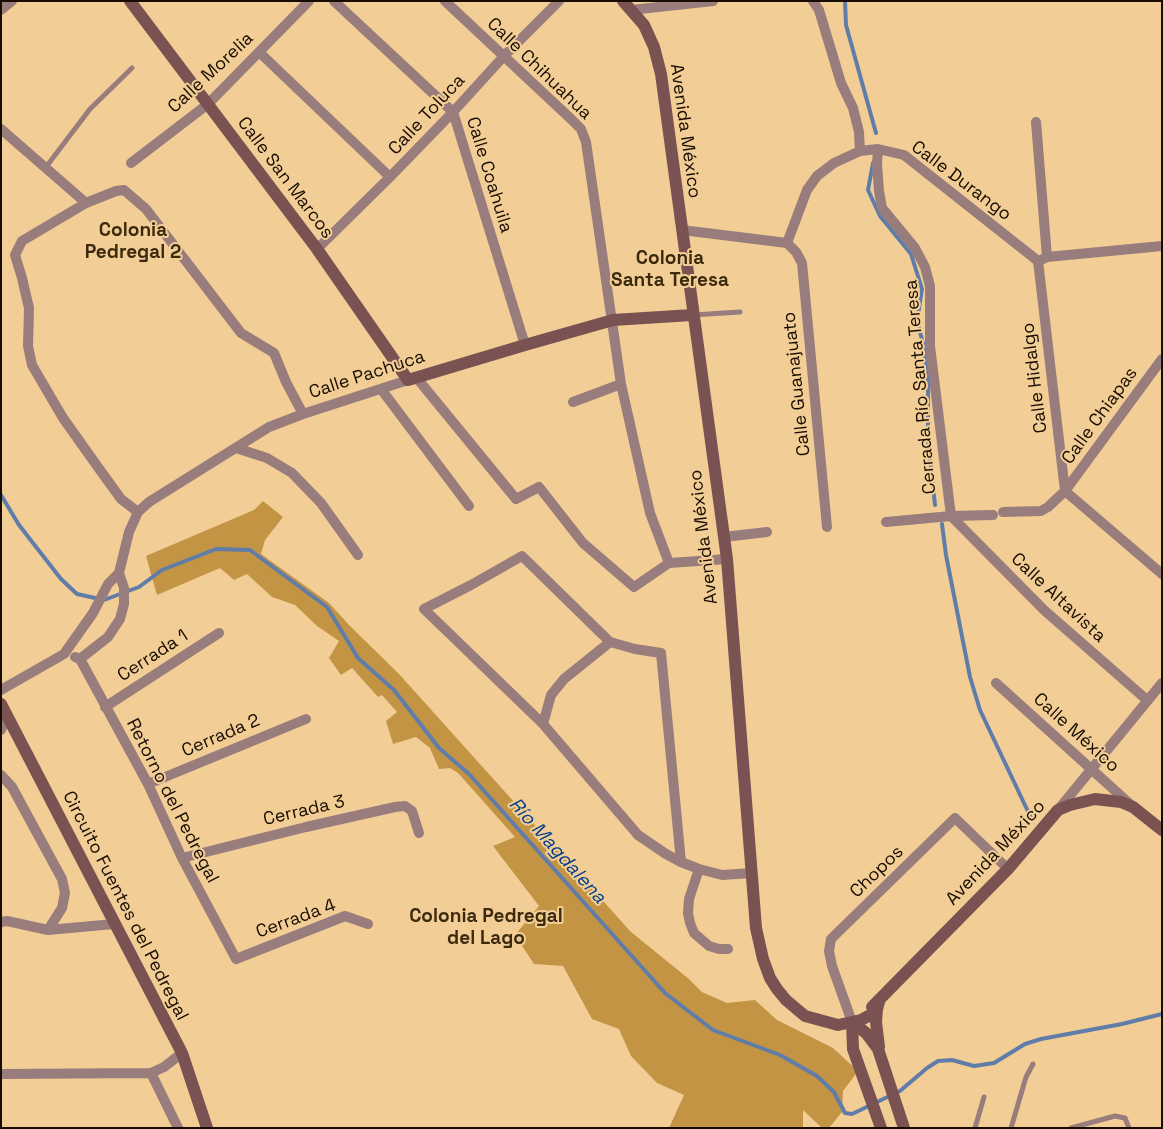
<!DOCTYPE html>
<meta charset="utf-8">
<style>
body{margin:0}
#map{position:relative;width:1163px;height:1129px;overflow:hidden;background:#f2ce96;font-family:"Space Grotesk",sans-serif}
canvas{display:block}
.frame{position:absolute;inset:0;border:2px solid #180c00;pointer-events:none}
</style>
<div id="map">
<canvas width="1163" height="1129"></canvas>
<div class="frame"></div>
</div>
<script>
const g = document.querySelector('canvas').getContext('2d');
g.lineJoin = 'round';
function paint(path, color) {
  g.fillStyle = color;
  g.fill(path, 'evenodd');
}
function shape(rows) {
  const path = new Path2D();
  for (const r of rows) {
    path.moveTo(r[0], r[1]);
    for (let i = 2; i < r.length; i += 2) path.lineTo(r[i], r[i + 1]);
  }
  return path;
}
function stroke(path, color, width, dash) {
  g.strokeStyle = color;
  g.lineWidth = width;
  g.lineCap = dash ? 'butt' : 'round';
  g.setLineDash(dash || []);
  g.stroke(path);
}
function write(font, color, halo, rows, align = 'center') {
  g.font = font + ' "Space Grotesk",sans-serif';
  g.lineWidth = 4;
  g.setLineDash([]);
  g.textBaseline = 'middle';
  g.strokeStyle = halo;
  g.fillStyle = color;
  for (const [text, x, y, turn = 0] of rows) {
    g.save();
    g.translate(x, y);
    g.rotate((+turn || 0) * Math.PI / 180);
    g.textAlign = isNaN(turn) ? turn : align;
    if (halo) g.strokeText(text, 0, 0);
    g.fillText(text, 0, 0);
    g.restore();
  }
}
paint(shape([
 [263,501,283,517,265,540,261,554,329,603,349,625,399,674,631,932,689,979,702,992,727,1003,755,1000,777,1020,833,1048,858,1071,843,1091,842,1112,829,1128,822,1128,803,1110,803,1128,669,1128,684,1095,657,1083,631,1056,619,1029,592,1019,563,966,534,964,515,935,539,906,493,846,515,837,458,773,450,768,439,769,430,748,416,737,393,744,386,721,397,712,382,695,378,697,352,668,341,675,329,658,339,641,317,626,295,605,272,597,247,574,234,580,220,568,157,595,146,556,254,510]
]), '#c39444');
stroke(shape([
 [845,1,846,25,876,133],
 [873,163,868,190,880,216,911,254,922,289,917,321,923,343,928,381,928,440,935,505],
 [1,495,19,525,61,579,77,594,104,600,139,587,162,570,216,549,250,550,327,607,358,658,394,690,439,748,469,774,665,993,713,1030,780,1055,817,1076,834,1092,845,1113,852,1114,900,1091,927,1068,938,1061,952,1060,974,1066,994,1063,1025,1044,1041,1039,1122,1024,1162,1014],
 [942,524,946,555,970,677,980,710,1032,820]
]), '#607da9', 4);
stroke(shape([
 [46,167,90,109,132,68],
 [693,315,740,312],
 [975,1128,984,1097],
 [1011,1128,1026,1077,1033,1064],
 [1071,1128,1115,1116,1125,1118,1129,1128]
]), '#997c7c', 5);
stroke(shape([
 [334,1,453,112,525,345],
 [445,1,571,119,581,129,586,142,621,384,650,513,669,563],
 [813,1,819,10,841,83,853,108,859,132,860,151],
 [1,10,12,1],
 [631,10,713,1],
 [259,52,390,177],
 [1036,122,1047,257],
 [1,129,86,203],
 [878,149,877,164,879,191,882,208,915,248,925,267,930,286,930,346,951,516,1044,610,1147,700],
 [131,163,208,104,309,1],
 [682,230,787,243],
 [787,243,807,190,817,176,834,163,860,151,878,149,904,155,1038,261],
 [787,243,796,252,802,263,827,527],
 [317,249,390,177,453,112,504,56,559,1],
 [1041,260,1047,257,1162,246],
 [1038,261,1065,491],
 [416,377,516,499,539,487,583,543,634,587,669,563],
 [381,389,469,506],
 [573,402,621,384],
 [236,448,267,458,292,473,321,503,358,555],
 [1065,491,1162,574],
 [138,512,121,499,100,470,63,418,32,365,28,346,29,308,22,278,15,255,22,241,86,203,116,191,124,190,146,209,241,333,274,353,286,382,303,414],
 [1003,512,1041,511,1048,507,1065,491,1162,359],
 [886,522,951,516,993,515],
 [724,537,767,532],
 [669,563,727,559],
 [75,657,80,659,108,637,120,619,124,604,124,588,119,573],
 [80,659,148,784,182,858,236,959,345,916,368,924],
 [996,683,1131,805],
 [1,690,64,654,93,613,108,584,119,573,129,532,138,512,149,502,269,427,303,414,408,380],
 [105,707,219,633],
 [543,724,551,695,564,679,610,642],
 [1,730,7,715],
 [1,775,12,787,62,879,65,893,62,908,48,930],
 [148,784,306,719],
 [1058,810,1162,683],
 [182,858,306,827,395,807,405,806,412,811,419,833],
 [681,862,661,653,635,649,610,642,522,556,471,585,424,609,543,724,638,835,666,854,681,862,699,869,722,875,752,873],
 [699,869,689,899,688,913,690,923,694,933,709,946,719,949,728,949],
 [1,922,7,921,48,930,114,924],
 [852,1022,832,966,829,951,831,939,955,818,1008,869],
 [151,1073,178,1128],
 [1,1074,151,1073,164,1067,182,1053]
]), '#997c7c', 10);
stroke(shape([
 [130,1,317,249,408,380,525,345,613,320,692,315],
 [623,1,644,25,654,47,661,74,727,559,756,928,763,959,770,978,777,989,786,1000,805,1016,838,1025,861,1020,872,1014,877,1009,879,1002],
 [1,704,182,1053,207,1128],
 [872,1007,1008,869,1058,810,1070,805,1095,799,1121,802,1133,807,1162,830],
 [877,1009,876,1022,879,1047],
 [852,1022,866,1033,878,1049,904,1128],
 [852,1022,853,1049,881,1128]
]), '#7b5252', 12);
write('18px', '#180c00', '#f2ce96', [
 ["Calle Chihuahua",539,69,44],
 ["Calle Morelia",211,73,-43],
 ["Calle Toluca",427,115,-47],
 ["Avenida México",685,131,82],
 ["Calle Coahuila",489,175,73],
 ["Calle San Marcos",285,178,53],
 ["Calle Durango",961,181,37],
 ["Calle Pachuca",367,375,-18],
 ["Calle Hidalgo",1035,378,-97],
 ["Calle Guanajuato",797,384,-96],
 ["Cerrada Río Santa Teresa",921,387,-95],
 ["Calle Chiapas",1100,416,-54],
 ["Avenida México",704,537,-97],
 ["Calle Altavista",1058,598,43],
 ["Cerrada 1",153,656,-33],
 ["Calle México",1076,733,42],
 ["Cerrada 2",221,736,-23],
 ["Retorno del Pedregal",172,801,63],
 ["Cerrada 3",304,811,-13],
 ["Avenida México",996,853,-47],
 ["Chopos",877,872,-44],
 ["Circuito Fuentes del Pedregal",125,906,63],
 ["Cerrada 4",296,919,-20]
]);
write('bold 19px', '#3b2a0d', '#f2ce96', [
 ["Colonia",133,231],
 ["Pedregal 2",133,253],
 ["Colonia",670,259],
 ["Santa Teresa",670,281],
 ["Colonia Pedregal",486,917],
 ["del Lago",486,939]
]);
write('italic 19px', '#003c8a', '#f2ce96', [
 ["Río Magdalena",557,851,48]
]);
</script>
